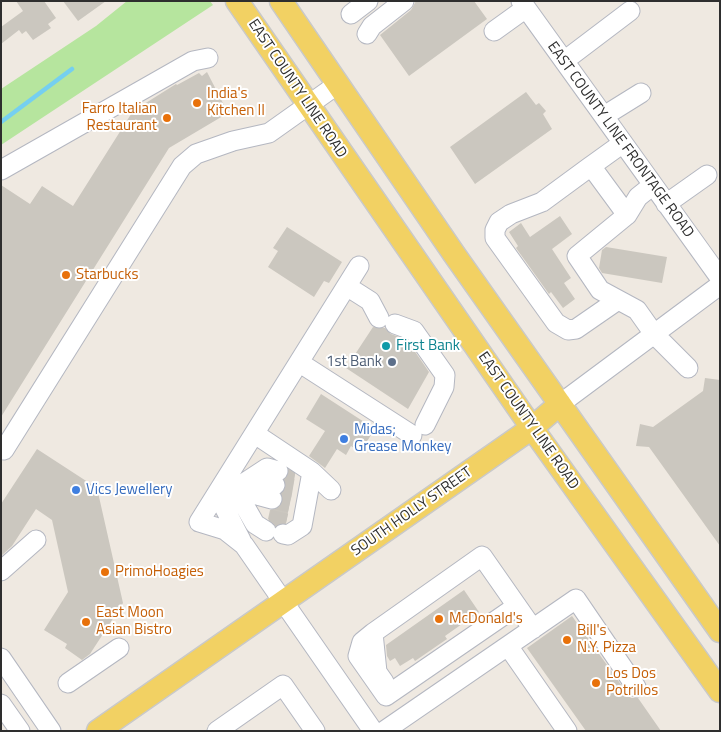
<!DOCTYPE html>
<style>
body{margin:0}
#map{position:relative;width:721px;height:732px;overflow:hidden;background:#efe9e1;font-family:"Titillium Web",sans-serif}
canvas{display:block}
.frame{position:absolute;inset:0;border:2px solid #2e2e2e;pointer-events:none}
</style>
<div id="map">
<canvas width="721" height="732"></canvas>
<div class="frame"></div>
</div>
<script>
const g = document.querySelector('canvas').getContext('2d');
g.lineJoin = 'round';
function paint(path, color) {
  g.fillStyle = color;
  g.fill(path, 'evenodd');
}
function shape(rows) {
  const path = new Path2D();
  for (const r of rows) {
    path.moveTo(r[0], r[1]);
    for (let i = 2; i < r.length; i += 2) path.lineTo(r[i], r[i + 1]);
  }
  return path;
}
function stroke(path, color, width, dash) {
  g.strokeStyle = color;
  g.lineWidth = width;
  g.lineCap = dash ? 'butt' : 'round';
  g.setLineDash(dash || []);
  g.stroke(path);
}
function write(font, color, halo, rows, align = 'center') {
  g.font = font + ' "Titillium Web",sans-serif';
  g.lineWidth = 4;
  g.setLineDash([]);
  g.textBaseline = 'middle';
  g.strokeStyle = halo;
  g.fillStyle = color;
  for (const [text, x, y, turn = 0] of rows) {
    g.save();
    g.translate(x, y);
    g.rotate((+turn || 0) * Math.PI / 180);
    g.textAlign = isNaN(turn) ? turn : align;
    if (halo) g.strokeText(text, 0, 0);
    g.fillText(text, 0, 0);
    g.restore();
  }
}
paint(shape([
 [127,1,210,1,213,5,1,145,1,89,96,26]
]), '#b6e59e');
stroke(shape([
 [1,122,72,69]
]), '#75cff0', 4.5);
paint(shape([
 [16,1,44,1,56,18,48,24,51,28,33,40,26,31,22,34,19,30,1,44,1,27,23,11],
 [63,1,106,1,78,21],
 [416,1,474,1,487,19,409,76,380,35,411,10],
 [207,72,228,113,169,148,1,417,1,185,30,204,42,186,73,206,133,111,176,84,177,85,199,73,202,76],
 [526,92,536,105,539,103,546,111,543,114,552,129,475,184,450,147],
 [560,216,572,234,552,249,571,278,564,283,575,299,563,308,551,292,549,294,516,248,518,246,509,232,521,223,530,237],
 [287,227,342,262,329,283,324,281,314,297,268,267,278,251,273,248],
 [606,247,667,257,662,283,602,273,599,268,602,250],
 [373,327,385,328,391,334,407,340,429,372,408,409,346,368],
 [705,378,720,380,720,546,649,447,636,446,640,424,653,427,703,391],
 [321,394,375,429,360,452,351,446,346,455,337,449,325,468,309,456,325,431,306,419],
 [37,449,97,488,123,603,90,654,82,660,65,648,67,644,44,630,68,592,52,520,36,509,12,546,1,556,1,504],
 [289,470,295,474,286,523,276,526,268,519,270,510,280,507,283,502,282,494,286,488,285,480],
 [464,590,479,612,445,636,447,639,415,661,413,658,400,666,395,658,390,661,387,656,386,645],
 [572,616,627,693,631,698,638,698,661,731,586,731,527,648]
]), '#cbc7bf');
stroke(shape([
 [278,471,295,474],
 [275,485,293,488],
 [272,499,290,503],
 [269,519,286,523]
]), '#c8c4bd', 19, [19, 9]);
const minor = shape([
 [521,1,720,278],
 [351,14,368,1],
 [494,31,526,8],
 [367,34,372,26,404,1],
 [564,61,630,11],
 [604,116,641,93],
 [623,143,591,166,627,215],
 [591,166,542,202,511,214,499,222,495,230,495,238,556,323,568,330,576,329,618,300],
 [1,170,193,61,208,58],
 [653,185,638,197,627,215,577,256,600,290,637,310,654,334,688,368],
 [666,204,707,175],
 [359,266,199,522,225,530,244,545,373,731],
 [348,287,370,301,379,318],
 [395,324,414,331,445,375,444,387,425,425],
 [300,363,412,435],
 [560,404,720,285],
 [255,434,312,472,331,490],
 [1,448,4,450,182,166,196,154,233,141,269,133,338,84],
 [224,484,235,489,255,524,266,531],
 [221,488,224,507,241,540],
 [244,488,259,482,275,485],
 [235,489,267,468,278,471],
 [235,489,272,499],
 [283,534,288,535,302,526,312,472],
 [1,571,36,540],
 [517,606,386,696,358,656,362,642,373,633,482,556,533,629],
 [373,633,377,672,384,682],
 [508,646,567,731],
 [1,658,51,731],
 [68,683,119,648],
 [1,704,20,731],
 [217,731,283,685,315,731],
 [384,731,576,599,636,687]
]);
const major = shape([
 [237,1,532,428,720,691],
 [281,1,454,254,720,631],
 [98,731,532,428,560,404]
]);
stroke(minor, '#b4b7c1', 21);
stroke(major, '#c9c9c9', 25);
stroke(minor, '#fff', 19);
stroke(major, '#f2d163', 22);
for (const [x, y, r, color] of [
 [197,103,5,"#e8710a"],
 [167,118,5,"#e8710a"],
 [66,275,5,"#e8710a"],
 [386,346,5,"#0f9aa8"],
 [392,362,5,"#5c6f8a"],
 [344,439,5,"#3f7fe0"],
 [76,490,5,"#3f7fe0"],
 [105,572,5,"#e8710a"],
 [439,619,5,"#e8710a"],
 [86,622,5,"#e8710a"],
 [567,640,5,"#e8710a"],
 [596,683,5,"#e8710a"]
]) {
  const dot = new Path2D();
  dot.arc(x, y, r, 0, 2 * Math.PI);
  g.fillStyle = color;
  g.fill(dot);
  stroke(dot, '#fff', 2);
}
write('15px', '#2e2e2e', '#fff', [
 ["EAST COUNTY LINE ROAD",297,89,56],
 ["EAST COUNTY LINE FRONTAGE ROAD",620,140,54],
 ["EAST COUNTY LINE ROAD",528,421,55],
 ["SOUTH HOLLY STREET",412,512,-35]
]);
write('15px', '#c56008', '#fff', [
 ["India's",207,94],
 ["Kitchen II",207,111],
 ["Farro Italian",157,109,"right"],
 ["Restaurant",157,126,"right"],
 ["Starbucks",76,275],
 ["PrimoHoagies",115,572],
 ["East Moon",96,613],
 ["Asian Bistro",96,630],
 ["McDonald's",449,619],
 ["Bill's",577,631],
 ["N.Y. Pizza",577,648],
 ["Los Dos",606,674],
 ["Potrillos",606,691]
], 'left');
write('15px', '#0d838f', '#fff', [
 ["First Bank",396,346]
], 'left');
write('15px', '#4e5e75', '#fff', [
 ["1st Bank",382,362]
], 'right');
write('15px', '#366cbe', '#fff', [
 ["Midas;",354,430],
 ["Grease Monkey",354,447],
 ["Vics Jewellery",86,490]
], 'left');
</script>
